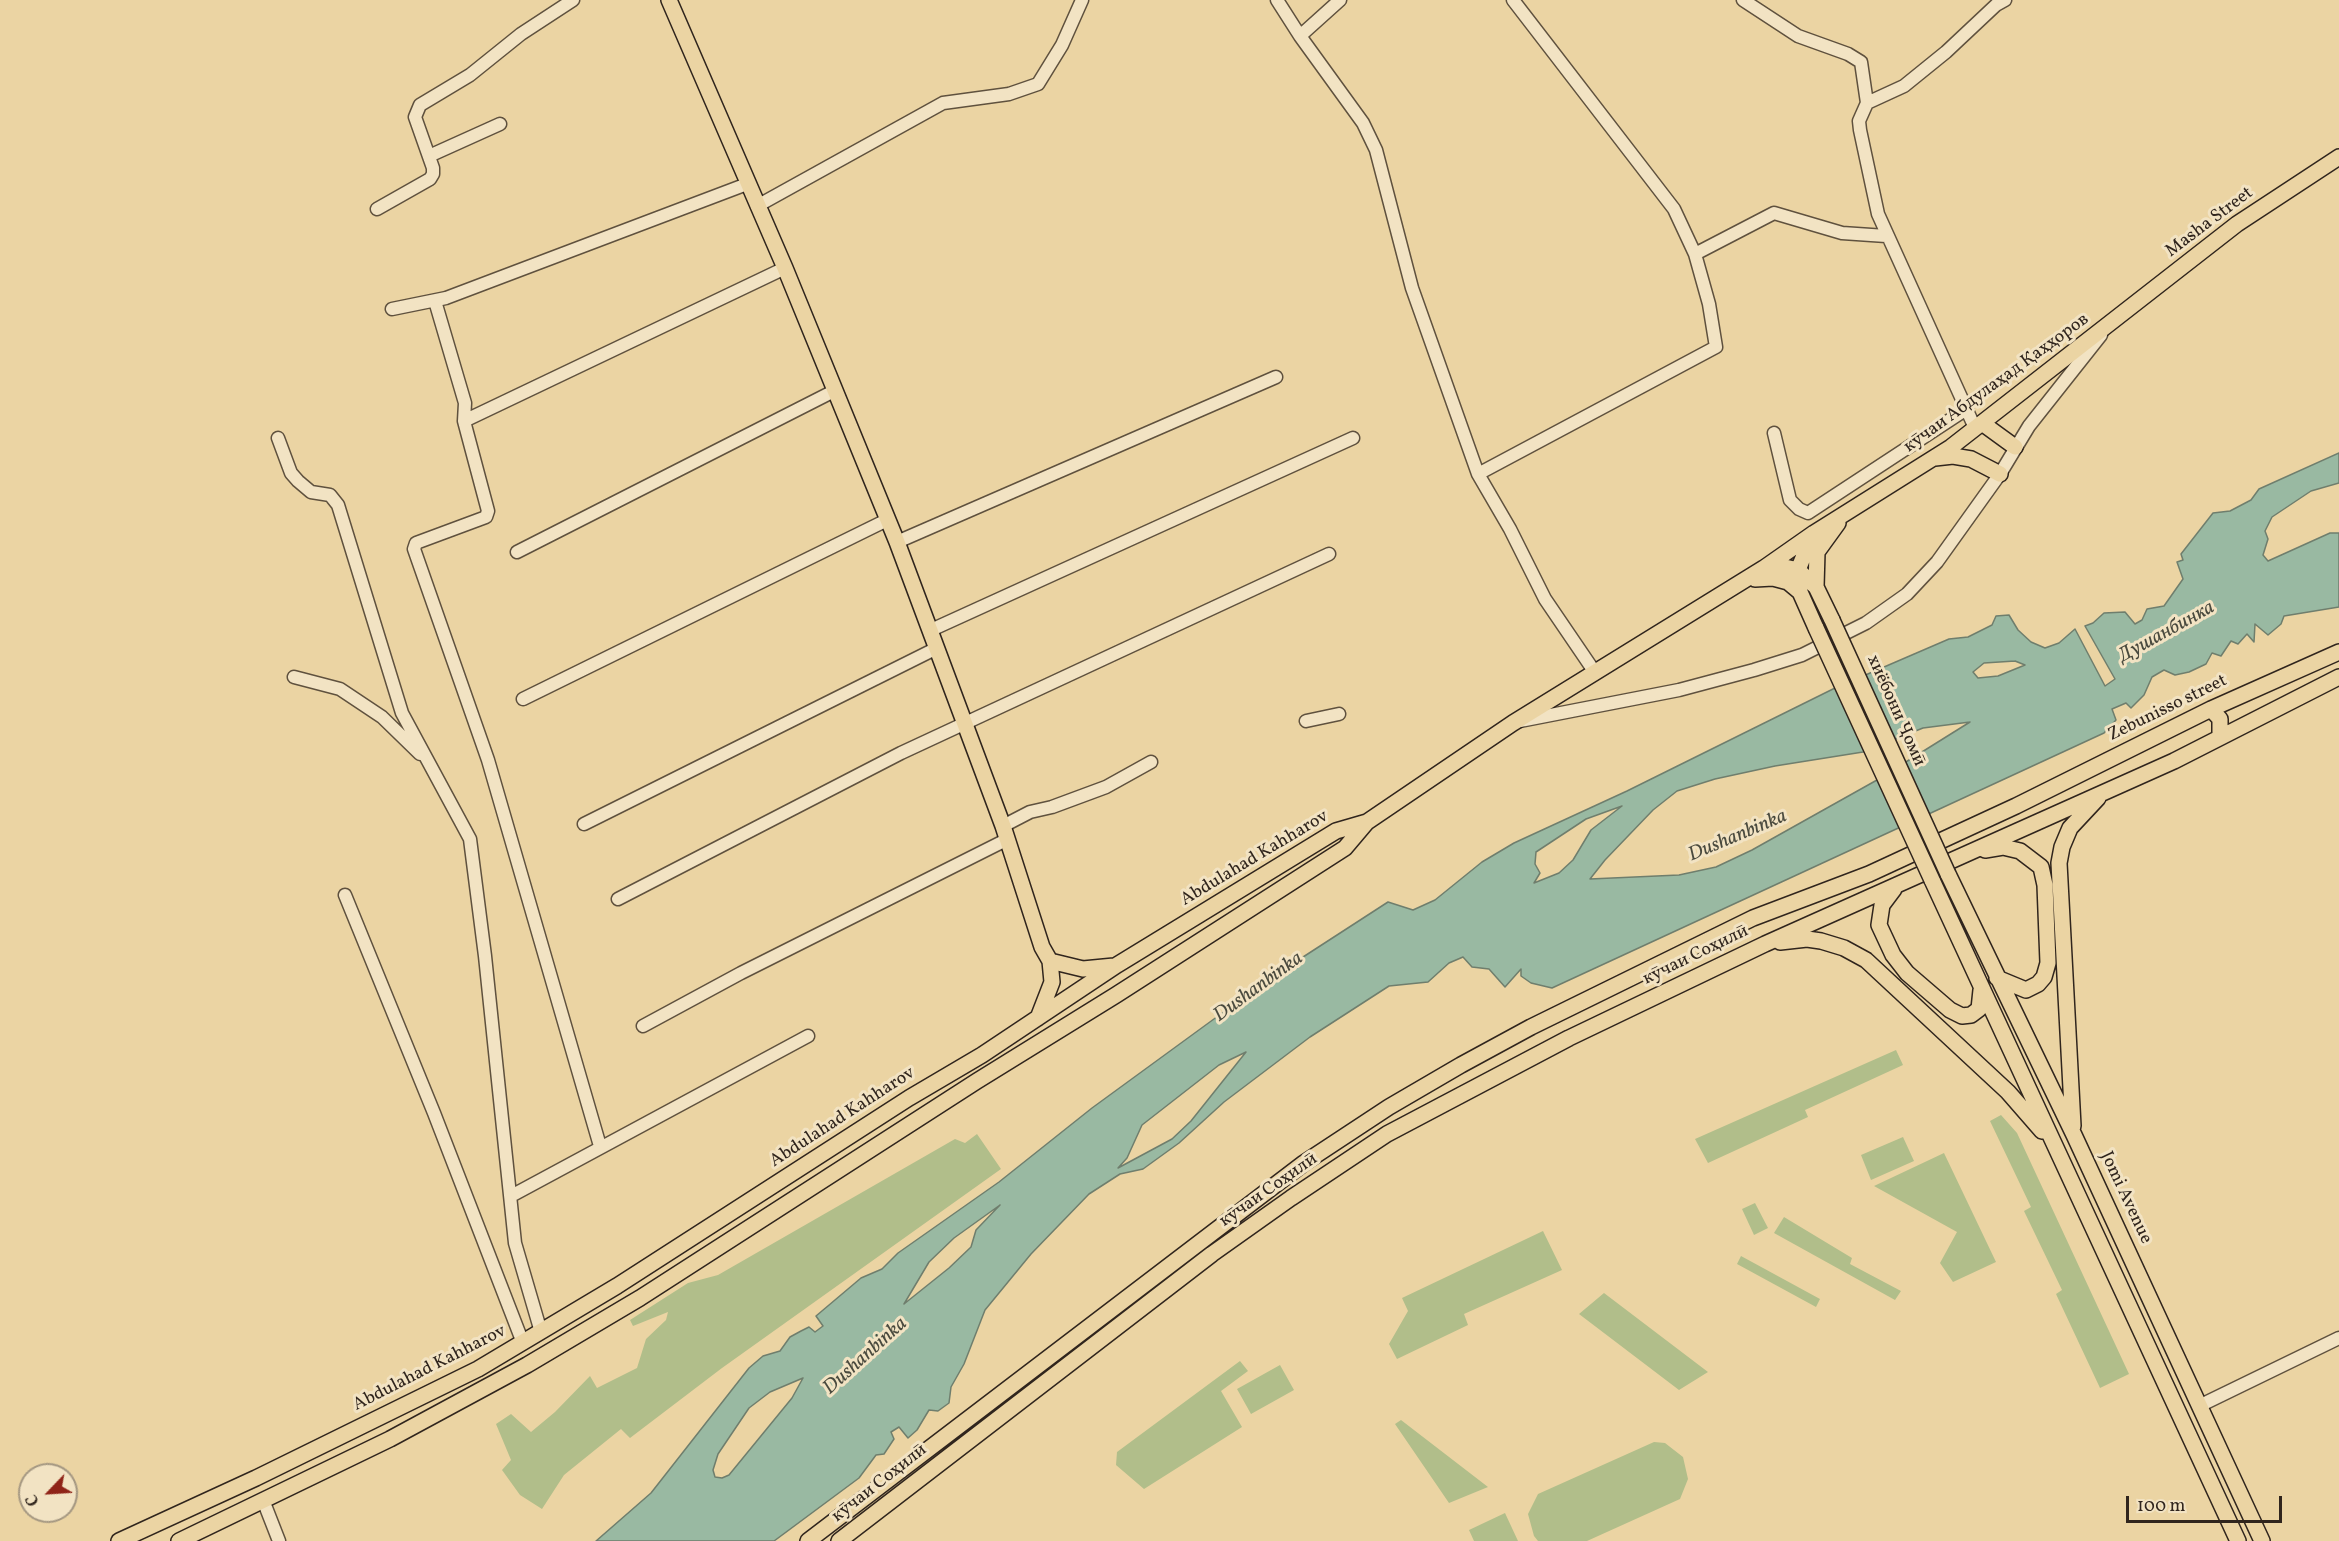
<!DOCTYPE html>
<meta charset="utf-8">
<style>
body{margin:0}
#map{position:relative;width:2339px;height:1541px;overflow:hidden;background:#ebd4a3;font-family:Vollkorn,serif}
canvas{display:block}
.north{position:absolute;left:18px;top:1463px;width:60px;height:60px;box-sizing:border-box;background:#f2e3c3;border:2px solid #a49781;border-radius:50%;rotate:245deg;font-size:16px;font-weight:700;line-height:24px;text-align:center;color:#30251d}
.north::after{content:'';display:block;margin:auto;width:21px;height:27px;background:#8f2418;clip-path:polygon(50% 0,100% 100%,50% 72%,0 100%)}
.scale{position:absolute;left:2126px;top:1496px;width:156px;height:27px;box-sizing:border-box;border:3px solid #30251d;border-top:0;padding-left:8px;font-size:18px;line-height:21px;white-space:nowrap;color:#30251d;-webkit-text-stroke:4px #f2e3c3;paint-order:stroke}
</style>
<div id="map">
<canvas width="2339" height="1541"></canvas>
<div class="north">С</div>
<div class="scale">100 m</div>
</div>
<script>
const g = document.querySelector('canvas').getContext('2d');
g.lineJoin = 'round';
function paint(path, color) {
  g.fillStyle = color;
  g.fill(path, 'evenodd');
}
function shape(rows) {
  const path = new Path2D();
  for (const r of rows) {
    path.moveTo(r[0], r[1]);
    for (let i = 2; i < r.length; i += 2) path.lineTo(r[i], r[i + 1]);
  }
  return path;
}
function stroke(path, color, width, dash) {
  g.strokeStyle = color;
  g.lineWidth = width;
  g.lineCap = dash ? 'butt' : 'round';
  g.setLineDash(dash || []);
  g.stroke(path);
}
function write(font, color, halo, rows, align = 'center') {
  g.font = font + ' Vollkorn,serif';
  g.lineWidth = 6;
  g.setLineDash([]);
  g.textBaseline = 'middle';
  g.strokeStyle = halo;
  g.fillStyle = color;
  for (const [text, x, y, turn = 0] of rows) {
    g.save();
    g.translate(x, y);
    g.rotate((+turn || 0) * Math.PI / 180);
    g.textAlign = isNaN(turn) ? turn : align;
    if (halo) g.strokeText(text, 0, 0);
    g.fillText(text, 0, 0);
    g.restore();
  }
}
paint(shape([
 [1896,1050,1903,1065,1805,1110,1808,1117,1708,1163,1695,1139],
 [2001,1115,2017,1133,2129,1374,2100,1388,2056,1294,2062,1290,2024,1211,2031,1207,1990,1121],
 [977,1134,1001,1169,722,1368,630,1438,621,1429,564,1475,542,1509,520,1495,502,1470,511,1460,496,1424,511,1414,531,1432,555,1412,590,1376,597,1388,637,1368,646,1339,666,1320,668,1312,633,1326,630,1320,688,1283,718,1275,955,1139,965,1143],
 [1903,1137,1914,1161,1871,1180,1861,1155],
 [1944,1153,1996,1262,1953,1282,1940,1263,1957,1232,1874,1186],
 [1755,1203,1768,1228,1754,1235,1742,1209],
 [1784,1217,1852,1258,1850,1264,1901,1291,1895,1300,1774,1233],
 [1543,1231,1562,1270,1464,1314,1468,1325,1397,1359,1389,1344,1408,1311,1402,1298],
 [1741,1256,1820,1299,1816,1307,1737,1264],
 [1604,1293,1708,1372,1679,1390,1579,1314],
 [1240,1361,1248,1371,1221,1391,1242,1427,1144,1489,1116,1465,1117,1452],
 [1280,1365,1294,1390,1251,1414,1237,1389],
 [1401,1420,1488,1487,1449,1503,1395,1424],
 [1654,1442,1665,1443,1683,1457,1688,1479,1680,1499,1587,1541,1538,1541,1534,1536,1528,1514,1538,1494],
 [1505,1513,1518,1541,1474,1541,1469,1530]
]), '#b1be8a');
const water = shape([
 [2339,453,2339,483,2311,491,2272,517,2265,531,2268,539,2263,555,2268,561,2330,533,2339,533,2339,607,2284,616,2281,624,2268,635,2255,624,2254,642,2247,634,2238,644,2231,641,2221,656,2212,653,2206,664,2189,672,2175,675,2164,670,2152,677,2144,695,2131,708,2126,703,2112,709,2116,720,2104,733,1552,988,1531,983,1521,976,1521,969,1505,987,1489,969,1472,967,1463,957,1449,963,1428,982,1389,986,1310,1037,1224,1102,1179,1143,1143,1169,1120,1174,1089,1194,1031,1254,985,1310,964,1364,951,1387,949,1403,938,1411,929,1410,917,1430,908,1438,899,1427,891,1432,894,1439,884,1454,876,1455,859,1478,774,1541,596,1541,651,1493,749,1368,763,1356,780,1351,790,1337,801,1331,809,1327,815,1332,823,1326,816,1316,861,1278,882,1269,898,1253,999,1182,1092,1108,1266,981,1388,902,1413,910,1435,900,1482,862,1514,843,1627,791,1833,689,1949,639,1968,637,1992,625,1996,616,2009,615,2018,630,2031,642,2045,648,2059,643,2075,629,2105,686,2115,679,2085,626,2093,623,2104,613,2125,612,2135,624,2142,620,2147,609,2164,606,2183,579,2177,562,2183,560,2181,554,2213,513,2230,511,2251,500,2259,489,2339,453],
 [2015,661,2025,665,1998,676,1978,678,1973,672,1984,663,2015,661],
 [1970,722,1877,780,1752,850,1716,867,1679,875,1590,879,1605,860,1653,810,1677,791,1715,779,1775,766,1863,752,1923,728,1970,722],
 [1622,806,1591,830,1573,860,1559,873,1534,883,1540,873,1535,864,1536,852,1586,819,1622,806],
 [1246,1052,1191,1121,1172,1139,1118,1168,1127,1158,1142,1125,1219,1065,1246,1052],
 [1000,1205,976,1230,971,1247,949,1268,904,1304,929,1262,954,1238,1000,1205],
 [803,1378,792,1398,729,1475,722,1478,715,1477,713,1470,718,1454,749,1408,770,1392,803,1378]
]);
paint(water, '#99b9a2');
stroke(water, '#6f7e6d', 1.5);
const minor = shape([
 [1277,0,1300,36,1340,0],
 [1743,0,1798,36,1848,54,1861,62,1867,103,1859,121,1860,130,1878,214,1975,428],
 [1300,36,1363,123,1376,150,1412,288,1478,474,1510,529,1545,599,1594,671],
 [1867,103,1904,86,1946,52,1996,5,2005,0],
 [429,156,500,124],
 [757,206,943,103,1009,94,1038,84,1062,45,1082,0],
 [377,209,430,179,433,174,433,168,415,117,420,105,470,75,521,34,573,0],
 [1695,254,1774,213,1842,233,1886,236],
 [435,301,465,403,464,421,488,511,486,517,416,543,414,549,488,760,600,1146],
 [392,309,446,298,747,184],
 [464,421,785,268],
 [1774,433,1790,500,1799,509,1808,513,1965,410],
 [278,438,291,473,298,481,311,492,330,495,338,505,402,713,470,839,485,956,515,1243,541,1332],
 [1478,474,1716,347,1709,304,1695,254,1674,209,1513,0],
 [897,542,1276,377],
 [517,552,834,391],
 [931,630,1353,438],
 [294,677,340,689,382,717,420,754],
 [523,699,887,520],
 [1306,721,1339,714],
 [1520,721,1679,690,1754,670,1802,655,1866,623,1907,594,1937,562,2000,474,2029,426,2101,335],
 [584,824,937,648],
 [1003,826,1030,812,1052,807,1106,787,1151,762],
 [345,895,434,1113,523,1343],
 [618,899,901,753,1329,554],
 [643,1026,741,973,1008,839],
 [511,1196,808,1036],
 [2199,1406,2339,1338],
 [263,1500,279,1541]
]);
const major = shape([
 [669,0,785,268,897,542,1003,826,1042,947,1050,961,1052,982,1038,1018],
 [1982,423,2015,447],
 [1935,458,1953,456,1971,459,2000,474],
 [1812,536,1798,570,1800,592,1816,628],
 [1764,568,1785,567,1798,570,1816,587,1832,620],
 [1755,579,1773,578,1788,582,1800,592],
 [1816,587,1817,552,1838,523],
 [2211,709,2220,719,2220,736],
 [1985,850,2003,847,2020,851,2041,867,2045,885,2048,963,2044,977,2038,984,2026,990,1997,978],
 [1948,874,2074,1135,2262,1541],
 [1932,880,2238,1541],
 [1894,889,1882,905,1879,925,1893,955,1907,973,1950,1010,1962,1016,1971,1015,1979,1009,1981,990],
 [1780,942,1807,939,1821,941,1844,948,1866,960,2008,1092,2042,1131],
 [1050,961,1083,969,1114,966],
 [2073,1126,2059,863,2062,847,2070,828,2098,798],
 [119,1541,256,1478,478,1369,617,1286,909,1098,982,1055,1117,965,1336,831,1367,822],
 [179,1541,390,1439,527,1365,640,1298,977,1081,1116,995,1345,848,1367,822,1513,723,1764,568,1814,533,1951,447,2237,224,2339,157],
 [808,1541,1304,1163,1389,1107,1461,1065,1531,1027,1753,918,1869,874,2016,806,2211,709,2339,652],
 [839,1541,1212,1254,1291,1198,1387,1134,1569,1038,1765,944,2174,761,2339,677]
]);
stroke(minor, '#5f513e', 15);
stroke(major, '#30251d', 18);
stroke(minor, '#f2e3c3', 12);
stroke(major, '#ebd4a3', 15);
const majorBridge = shape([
 [1832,620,1948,874],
 [1816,628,1932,880]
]);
stroke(majorBridge, '#30251d', 18, []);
stroke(majorBridge, '#ebd4a3', 15);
write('18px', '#30251d', '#f2e3c3', [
 ["Masha Street",2210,223,-37],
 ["кӯчаи Абдулаҳад Қаҳҳоров",1997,384,-36],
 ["Zebunisso street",2168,709,-26],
 ["хиёбони Ҷомӣ",1895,711,66],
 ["Abdulahad Kahharov",1255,859,-31],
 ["кӯчаи Соҳилӣ",1696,956,-26],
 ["Abdulahad Kahharov",843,1118,-33],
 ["кӯчаи Соҳилӣ",1269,1191,-35],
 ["Jomi Avenue",2125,1198,65],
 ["Abdulahad Kahharov",430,1369,-27],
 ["кӯчаи Соҳилӣ",880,1484,-38]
]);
write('italic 20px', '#4a4a3e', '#f2e3c3', [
 ["Душанбинка",2167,633,-29],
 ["Dushanbinka",1738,837,-23],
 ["Dushanbinka",1259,988,-36],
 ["Dushanbinka",866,1357,-42]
]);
</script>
